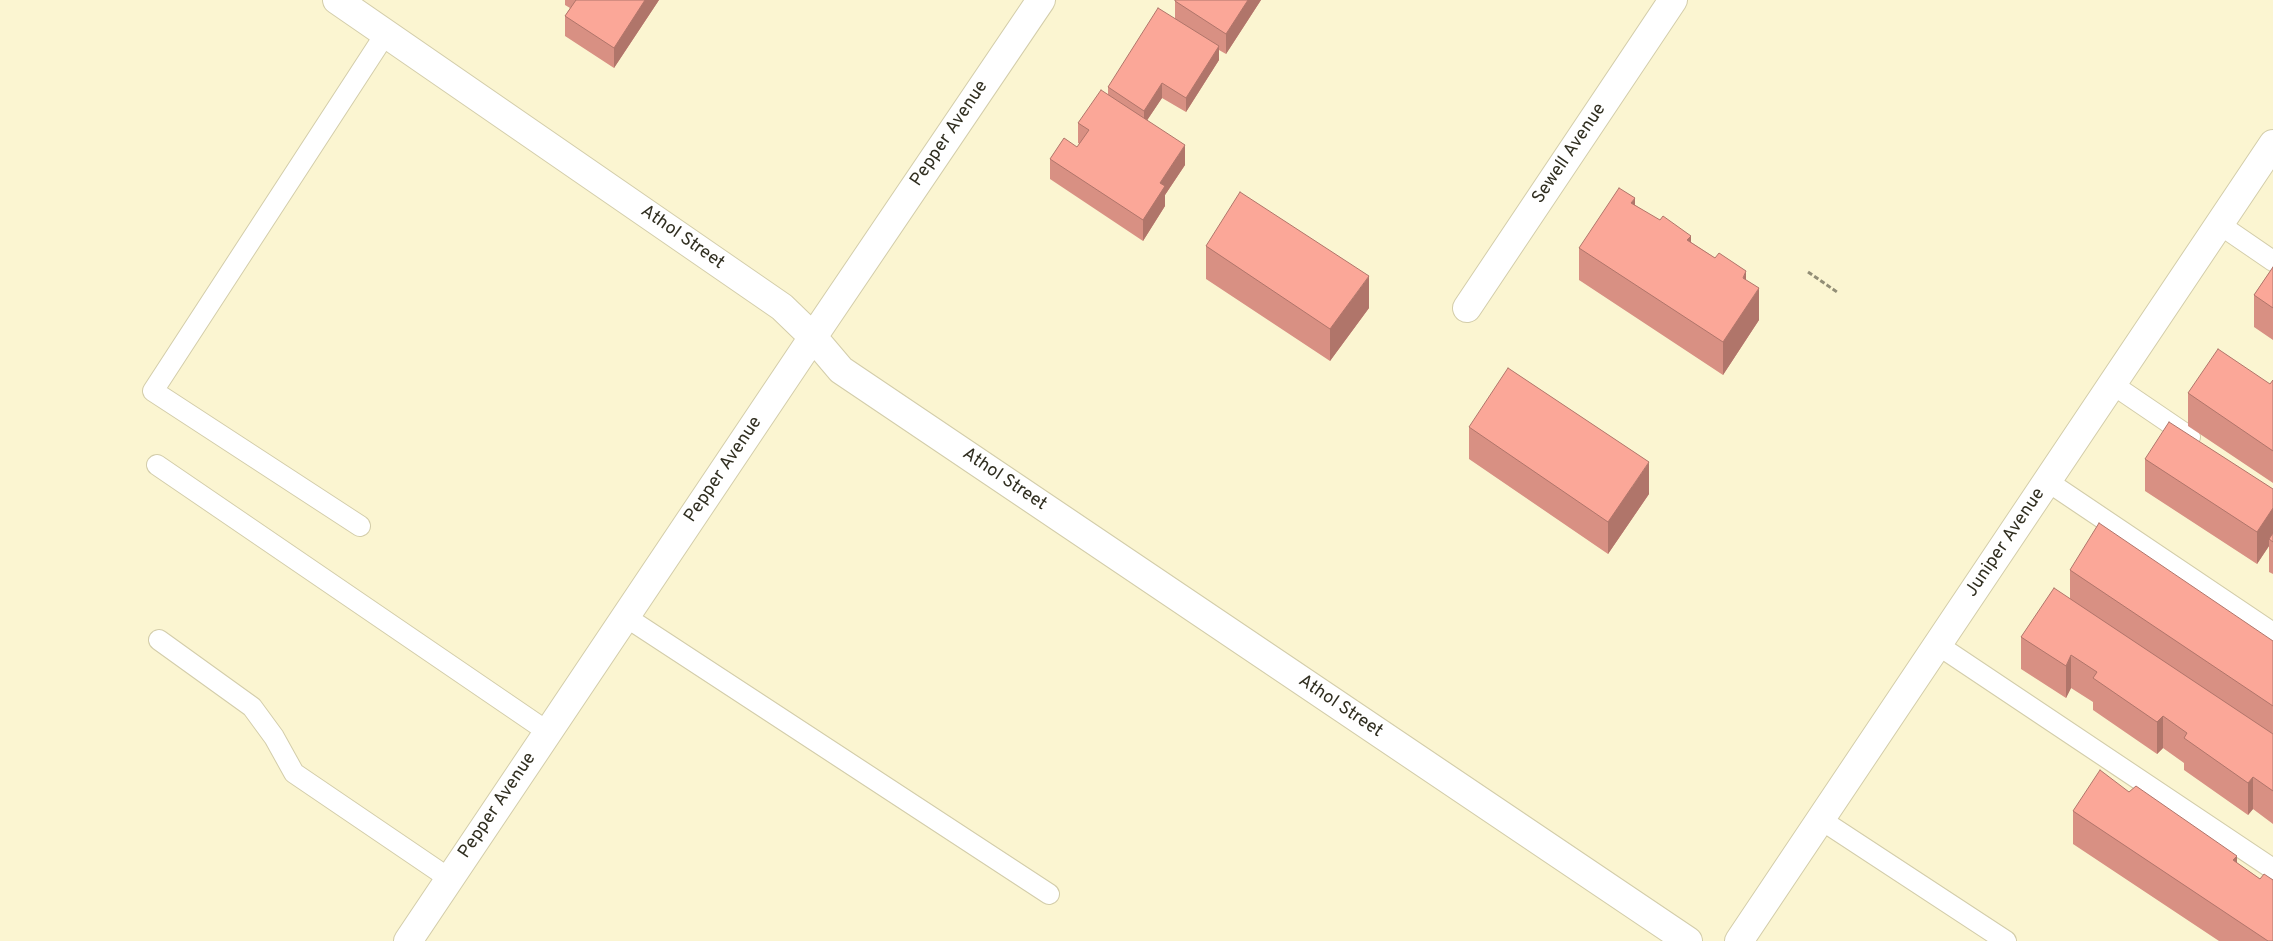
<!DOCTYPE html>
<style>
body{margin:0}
canvas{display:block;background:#fbf5d1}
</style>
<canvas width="2273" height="941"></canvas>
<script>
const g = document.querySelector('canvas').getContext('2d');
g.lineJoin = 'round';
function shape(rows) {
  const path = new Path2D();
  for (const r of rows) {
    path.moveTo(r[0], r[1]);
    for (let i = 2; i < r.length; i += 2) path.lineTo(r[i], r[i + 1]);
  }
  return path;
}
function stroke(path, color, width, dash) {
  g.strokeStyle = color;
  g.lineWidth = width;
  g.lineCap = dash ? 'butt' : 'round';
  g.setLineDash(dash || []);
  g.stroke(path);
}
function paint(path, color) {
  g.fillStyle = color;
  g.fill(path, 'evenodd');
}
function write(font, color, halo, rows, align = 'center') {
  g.font = font + ' Overpass,sans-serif';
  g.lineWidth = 4;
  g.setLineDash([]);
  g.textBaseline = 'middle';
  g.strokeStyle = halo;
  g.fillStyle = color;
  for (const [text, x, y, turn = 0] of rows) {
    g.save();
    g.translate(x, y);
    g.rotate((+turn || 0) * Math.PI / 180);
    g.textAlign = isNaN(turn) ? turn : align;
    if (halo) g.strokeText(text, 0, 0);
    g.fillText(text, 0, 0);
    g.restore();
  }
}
const lane = shape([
 [2219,224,2273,261],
 [2112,384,2190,437],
 [157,465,548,732],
 [2047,481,2273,633],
 [360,526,153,391,386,33],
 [626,617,1049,894],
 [159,640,252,707,274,737,294,773,450,879],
 [1938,645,2273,869],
 [1820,819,2006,941]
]);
const street = shape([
 [337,0,782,307,813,337,841,370,1688,941],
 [1467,308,1673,0],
 [408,941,813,337,1041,0]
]);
const secondary = shape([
 [1739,941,2273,144]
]);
stroke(lane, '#d3cdaa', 22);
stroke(street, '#d3cdaa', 30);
stroke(secondary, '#d3cdaa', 30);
stroke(shape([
 [1808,272,1837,292]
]), '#928e76', 3, [5, 2.5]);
stroke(lane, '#fff', 20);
stroke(street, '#fff', 28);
stroke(secondary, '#fff', 28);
paint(shape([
 [565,0,659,0,614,68,565,36,565,16,570,8,565,5],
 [1261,0,1226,54,1219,50,1219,60,1186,112,1162,98,1147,120,1185,165,1165,195,1165,206,1143,241,1050,179,1050,159,1077,147,1080,144,1078,143,1078,123,1108,94,1108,87,1175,18,1175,1],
 [1635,205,1715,258,1746,280,1759,320,1723,375,1579,280,1579,248],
 [1206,246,1369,308,1330,361,1206,279],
 [2273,267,2273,340,2254,327,2254,295],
 [2273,380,2273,483,2188,426,2188,393,2270,384],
 [1469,427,1649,494,1608,554,1469,459],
 [2145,459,2273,489,2273,574,2269,572,2269,546,2257,564,2145,491],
 [2070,570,2273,641,2273,824,2253,809,2248,815,2184,770,2184,763,2163,748,2157,754,2093,710,2093,702,2071,688,2066,698,2021,669,2021,637,2070,599],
 [2129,792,2237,863,2260,879,2273,941,2219,941,2073,844,2073,811]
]), '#d89083');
paint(shape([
 [645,0,659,0,614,68,614,48],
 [1248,0,1261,0,1226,54,1226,34],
 [1219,46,1219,60,1186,112,1186,98],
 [1162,83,1162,98,1144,125,1144,111],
 [1185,145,1185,165,1165,195,1165,206,1143,241,1143,220,1160,183],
 [1635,198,1635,230,1631,203],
 [1691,236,1691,268,1687,240],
 [1746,271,1746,303,1743,278],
 [1369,276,1369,308,1330,361,1330,329],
 [1759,288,1759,320,1723,375,1723,342],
 [1649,462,1649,494,1608,554,1608,522],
 [2273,508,2273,540,2269,539,2269,546,2257,564,2257,532],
 [2071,655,2071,688,2066,698,2066,666],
 [2163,716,2163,748,2157,754,2157,722],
 [2253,777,2253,809,2248,815,2248,783],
 [2237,856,2237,888,2233,860]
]), '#b0756a');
const building = shape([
 [576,0,645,0,614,48,565,16,576,0],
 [1175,0,1248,0,1226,34,1175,1,1175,0],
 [1158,8,1219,46,1186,98,1162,83,1144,111,1108,87,1158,8],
 [1101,90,1185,145,1160,183,1165,186,1143,220,1050,159,1064,138,1077,147,1089,130,1078,123,1101,90],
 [1619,188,1635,198,1631,203,1660,220,1663,216,1691,236,1687,240,1715,258,1719,253,1746,271,1743,278,1759,288,1723,342,1579,248,1619,188],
 [1240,192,1369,276,1330,329,1206,246,1240,192],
 [2273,267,2273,308,2254,295,2273,267],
 [2218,349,2270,384,2273,380,2273,451,2188,393,2218,349],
 [1508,368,1649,462,1608,522,1469,427,1508,368],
 [2169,422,2273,489,2273,508,2257,532,2145,459,2169,422],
 [2099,523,2273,641,2273,706,2070,570,2099,523],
 [2273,533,2273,542,2269,539,2273,533],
 [2054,588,2273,734,2273,791,2253,777,2248,783,2184,738,2187,733,2163,716,2157,722,2093,678,2097,672,2071,655,2066,666,2021,637,2054,588],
 [2100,770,2129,792,2136,786,2237,856,2233,860,2260,879,2264,874,2273,880,2273,941,2268,941,2073,811,2100,770]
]);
paint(building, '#fba798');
stroke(building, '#b0756a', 1);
write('18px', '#302e20', '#fff', [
 ["Pepper Avenue",950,134,-56],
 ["Sewell Avenue",1570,154,-56],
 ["Athol Street",682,238,35],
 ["Pepper Avenue",724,470,-56],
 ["Athol Street",1004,480,34],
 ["Juniper Avenue",2006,543,-56],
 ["Athol Street",1340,707,34],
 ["Pepper Avenue",498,806,-56]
]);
</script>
